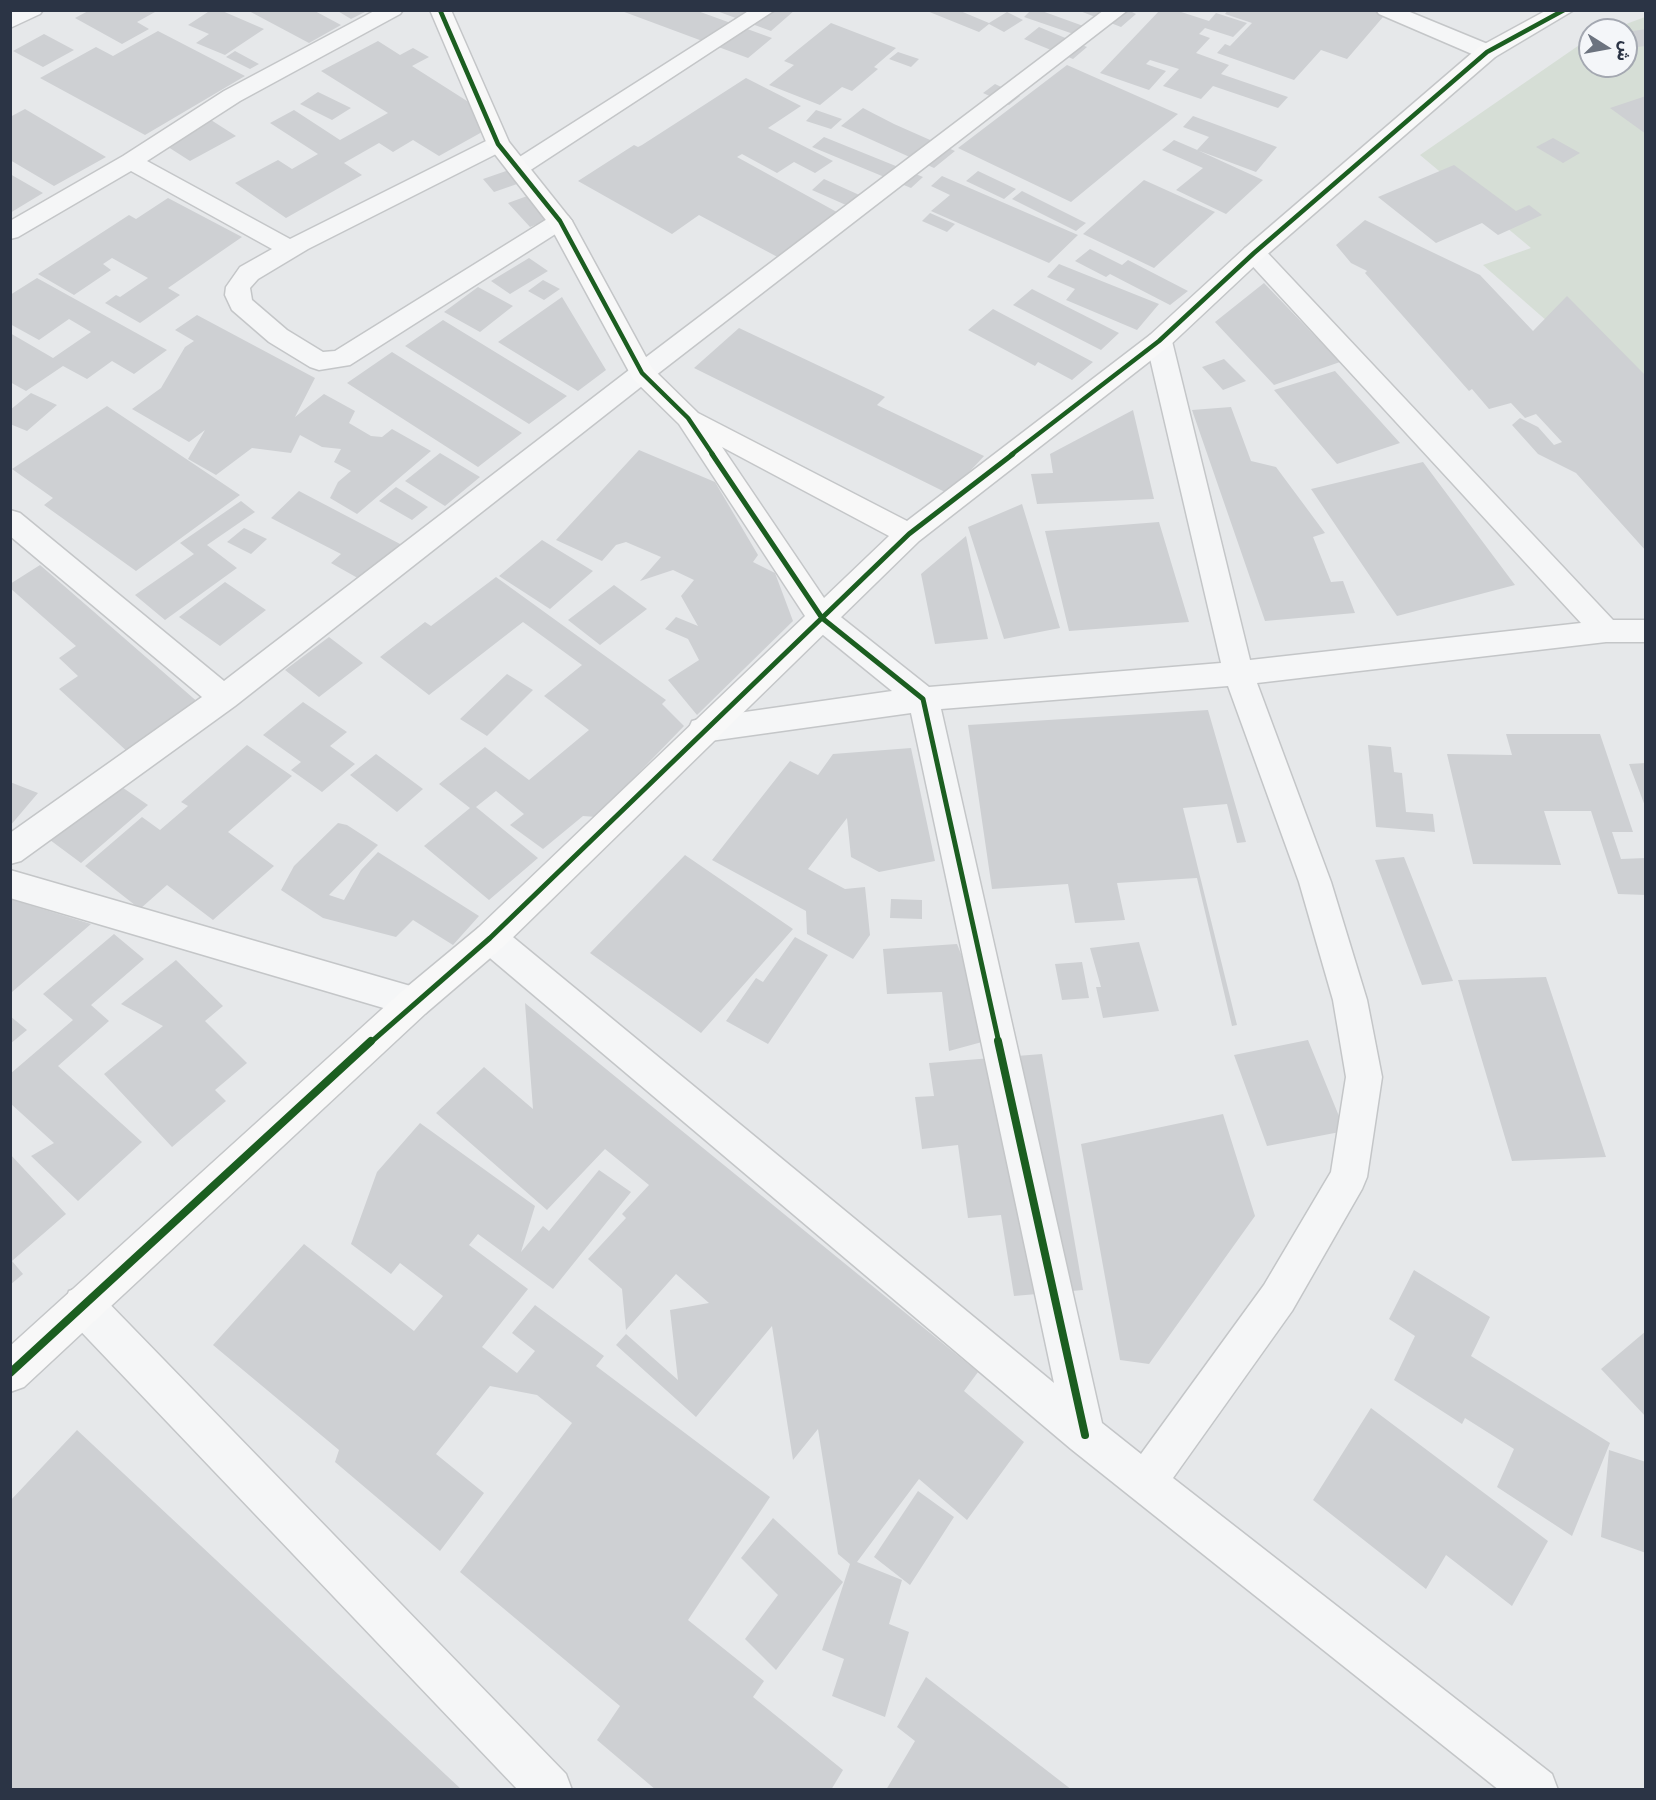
<!DOCTYPE html>
<meta charset="utf-8">
<style>
body{margin:0}
#map{position:relative;width:1656px;height:1800px;overflow:hidden;background:#e6e8ea;font-family:Rubik,"Noto Sans Arabic",sans-serif}
canvas{display:block}
.frame{position:absolute;inset:0;border:12px solid #2b3445;pointer-events:none}
.north{position:absolute;left:1578px;top:18px;width:60px;height:60px;box-sizing:border-box;background:#f4f6f9;border:2px solid #a4a8b1;border-radius:50%;rotate:101deg;font-size:16px;font-weight:700;line-height:24px;text-align:center;color:#2b3445}
.north::after{content:'';display:block;margin:auto;width:21px;height:27px;background:#6c737f;clip-path:polygon(50% 0,100% 100%,50% 72%,0 100%)}
</style>
<div id="map">
<canvas width="1656" height="1800"></canvas>
<div class="frame"></div>
<div class="north">ش</div>
</div>
<script>
const g = document.querySelector('canvas').getContext('2d');
g.lineJoin = 'round';
function paint(path, color) {
  g.fillStyle = color;
  g.fill(path, 'evenodd');
}
function shape(rows) {
  const path = new Path2D();
  for (const r of rows) {
    path.moveTo(r[0], r[1]);
    for (let i = 2; i < r.length; i += 2) path.lineTo(r[i], r[i + 1]);
  }
  return path;
}
function stroke(path, color, width, dash) {
  g.strokeStyle = color;
  g.lineWidth = width;
  g.lineCap = dash ? 'butt' : 'round';
  g.setLineDash(dash || []);
  g.stroke(path);
}
paint(shape([
 [1645,17,1645,407,1483,265,1531,248,1420,155,1588,39,1590,38,1590,66,1626,66,1626,30,1610,30]
]), '#d6ded6');
paint(shape([
 [90,10,151,10,155,12,137,22,149,29,122,44,75,18],
 [211,10,220,10,264,29,225,55,196,43,209,34,188,25],
 [247,10,313,10,341,25,309,43],
 [336,10,369,10,351,19],
 [619,10,695,10,772,38,748,58],
 [714,10,795,10,771,31],
 [958,10,989,23,1007,12,1023,20,1004,32,989,24,979,32,927,11],
 [1031,10,1039,10,1100,32,1091,40,1024,17],
 [1128,10,1136,14,1121,27,1080,11],
 [1160,10,1175,10,1209,21,1216,13,1247,23,1233,37,1205,28,1199,34,1210,38,1196,53,1229,65,1221,74,1288,97,1278,108,1213,86,1201,99,1163,86,1179,69,1150,60,1146,64,1166,71,1149,90,1100,73],
 [1228,10,1389,10,1347,59,1321,50,1294,80,1217,53,1225,44,1230,46,1252,23,1225,14],
 [831,23,896,48,874,67,878,69,852,91,842,87,820,105,769,85,794,65,784,61],
 [1039,27,1087,47,1073,59,1024,39],
 [1646,29,1646,46,1637,47,1626,38,1626,32],
 [158,31,245,76,145,135,40,78,96,47,113,56],
 [44,34,74,50,43,67,13,51],
 [378,41,400,55,413,48,429,57,412,66,500,122,439,156,413,140,393,152,379,143,344,163,362,175,286,218,235,183,278,160,292,169,318,154,270,123,294,110,340,140,388,113,321,71],
 [235,51,259,64,250,69,226,57],
 [898,52,919,59,911,67,889,59],
 [1067,65,1178,114,1071,202,958,148],
 [746,78,801,106,768,128,833,161,815,173,794,162,777,173,742,154,737,157,844,216,785,261,699,215,672,234,578,181,634,145,638,147,642,145],
 [995,84,1020,96,1009,105,983,93],
 [318,92,351,108,332,120,300,104],
 [1646,96,1646,134,1610,108],
 [863,108,894,124,955,151,934,168,841,126],
 [25,109,106,157,54,186,10,160,10,117],
 [816,110,842,119,831,129,806,121],
 [1193,116,1277,147,1256,172,1197,150,1209,137,1183,127],
 [211,120,236,136,190,161,165,145],
 [824,137,923,177,911,188,812,147],
 [1553,138,1580,153,1563,163,1536,147],
 [1174,140,1195,149,1263,180,1226,214,1176,190,1203,168,1162,150],
 [1454,165,1516,211,1529,205,1542,215,1498,235,1482,223,1436,243,1378,197],
 [509,170,520,183,494,192,483,179],
 [978,171,1016,189,1004,199,966,181],
 [10,174,43,193,10,213],
 [942,176,1078,235,1049,263,931,211,950,195,931,186],
 [824,179,866,198,855,209,812,190],
 [1144,180,1215,212,1154,268,1083,234],
 [1022,191,1086,223,1076,231,1012,199],
 [530,195,552,218,530,227,508,203],
 [168,198,242,237,168,288,180,295,140,323,105,303,116,295,120,297,148,278,112,258,103,264,111,270,74,295,38,274,129,215,136,219],
 [930,213,955,224,947,232,922,221],
 [1365,220,1480,275,1533,331,1567,296,1646,376,1646,551,1576,473,1538,454,1512,425,1520,418,1538,427,1554,445,1562,442,1536,414,1525,418,1511,403,1489,409,1472,389,1469,391,1365,273,1367,271,1351,263,1336,245],
 [1090,249,1122,265,1128,260,1188,291,1170,305,1110,274,1106,277,1075,261],
 [529,258,548,271,510,294,491,281],
 [1059,264,1159,304,1137,330,1066,300,1075,289,1047,277],
 [37,278,167,350,134,374,112,361,87,379,63,366,26,391,10,382,10,333,53,358,91,332,69,319,39,340,10,324,10,295],
 [543,280,560,289,544,300,528,291],
 [1264,283,1340,362,1274,385,1215,322],
 [478,287,513,306,480,332,444,312],
 [1032,289,1119,333,1101,350,1013,305],
 [562,297,606,370,578,391,498,342],
 [993,309,1093,362,1072,380,1038,362,1035,366,968,330],
 [197,315,315,378,295,417,324,394,355,411,349,423,371,436,382,437,392,429,431,451,357,514,330,498,338,482,351,471,334,462,341,449,322,447,300,435,291,453,252,448,216,475,188,459,205,430,189,442,132,409,161,388,185,347,194,341,175,330],
 [443,320,567,396,529,424,405,346],
 [739,328,885,397,877,405,984,456,949,494,694,368],
 [392,352,522,433,478,467,347,383],
 [1224,359,1246,381,1223,390,1202,367],
 [1335,371,1400,443,1337,464,1274,390],
 [31,393,57,405,27,431,10,424,10,410],
 [107,406,240,495,136,571,44,505,53,498,12,469],
 [1231,407,1251,461,1276,467,1325,533,1313,537,1331,582,1343,581,1355,613,1265,621,1192,410],
 [1133,410,1154,499,1037,504,1031,474,1053,473,1050,454],
 [639,450,715,482,758,555,753,562,775,573,793,621,697,715,668,680,699,660,688,639,665,629,676,617,698,626,681,596,694,580,673,570,640,581,661,557,626,542,616,545,602,561,556,540],
 [440,453,480,477,445,506,405,481],
 [1423,462,1515,585,1397,616,1311,489],
 [396,487,428,507,412,520,379,501],
 [299,491,402,545,363,581,331,563,341,554,271,518],
 [241,501,255,512,207,545,237,568,165,620,135,595,194,554,180,543],
 [1022,504,1060,628,1004,639,968,527],
 [1159,522,1189,622,1069,631,1045,531],
 [244,528,267,539,251,554,227,542],
 [966,536,988,639,935,644,921,574],
 [542,540,593,571,550,609,499,576],
 [40,565,200,704,130,754,59,689,78,676,59,658,76,646,10,588,10,584],
 [496,577,666,700,662,704,684,726,596,817,583,816,543,849,510,825,524,814,496,791,476,807,538,858,489,900,424,846,470,808,439,784,485,747,529,780,589,730,544,696,582,665,523,622,429,695,380,657,425,622,431,626],
 [225,582,266,610,220,646,179,617],
 [614,585,647,609,600,645,568,620],
 [329,637,363,663,319,697,285,670],
 [507,674,533,690,487,736,460,719],
 [303,702,347,732,330,746,355,764,322,792,291,770,301,762,263,735],
 [1208,710,1246,842,1237,843,1227,804,1183,808,1237,1025,1232,1026,1197,878,1117,883,1125,920,1075,923,1068,884,992,889,968,725],
 [1506,734,1600,734,1633,832,1612,832,1621,859,1646,858,1646,895,1618,894,1591,811,1544,811,1561,865,1473,864,1447,754,1512,755],
 [247,745,292,776,228,832,274,866,213,920,167,885,140,909,85,866,142,817,160,830,188,806,181,802],
 [1368,745,1391,747,1394,772,1402,773,1406,812,1433,814,1435,832,1376,827],
 [911,748,935,861,879,872,851,857,847,818,808,869,845,889,865,887,870,935,853,959,807,934,806,911,712,860,790,761,818,775,833,754],
 [376,754,423,789,397,812,350,775],
 [1646,763,1646,806,1645,806,1629,764],
 [10,782,38,793,10,826],
 [116,783,148,805,81,863,50,840],
 [338,823,347,825,378,845,329,895,344,900,361,870,378,852,479,916,453,945,413,920,396,937,323,918,281,890,294,866],
 [685,855,793,929,701,1033,590,953],
 [1404,857,1453,981,1422,985,1375,860],
 [10,899,91,924,12,992,10,991],
 [891,899,922,900,922,919,890,918],
 [114,934,144,959,91,1005,109,1021,58,1066,142,1142,78,1201,31,1156,54,1143,10,1103,10,1074,73,1020,43,994],
 [795,937,828,955,768,1044,726,1021,756,978,763,982],
 [1139,942,1159,1011,1103,1018,1096,987,1101,987,1090,948],
 [957,944,972,981,969,990,982,1042,949,1051,942,992,887,994,883,949],
 [176,960,223,1006,205,1021,247,1063,215,1090,226,1101,172,1147,104,1074,163,1026,121,1004],
 [1082,962,1089,998,1062,1000,1055,964],
 [1546,977,1606,1157,1512,1161,1458,980],
 [525,1003,978,1372,964,1391,1024,1442,967,1520,919,1479,857,1562,902,1580,889,1624,909,1632,885,1717,832,1696,844,1659,822,1650,850,1564,838,1554,818,1429,793,1460,772,1326,696,1417,616,1345,626,1334,678,1380,670,1310,709,1303,676,1274,626,1330,622,1289,588,1259,626,1218,622,1214,649,1185,605,1149,547,1210,436,1113,484,1067,533,1109],
 [10,1016,27,1030,10,1044],
 [1308,1040,1345,1131,1267,1146,1234,1055],
 [1042,1054,1083,1290,1014,1296,1001,1215,968,1218,958,1145,922,1149,915,1097,934,1096,929,1063],
 [1223,1114,1255,1216,1149,1364,1120,1360,1081,1144],
 [420,1123,535,1206,521,1252,543,1226,549,1231,599,1170,631,1192,553,1289,478,1234,469,1245,528,1289,482,1347,517,1373,535,1351,512,1333,535,1305,604,1356,596,1366,770,1497,688,1620,764,1681,753,1697,843,1770,831,1790,656,1790,597,1740,620,1706,460,1572,572,1423,537,1395,490,1386,436,1454,484,1493,440,1551,335,1462,339,1450,213,1345,304,1244,414,1331,443,1296,400,1263,391,1274,351,1244,377,1172],
 [10,1154,66,1214,12,1261,23,1274,10,1285],
 [1414,1270,1490,1317,1471,1356,1610,1443,1572,1536,1497,1487,1514,1449,1465,1418,1462,1424,1394,1380,1415,1336,1389,1319],
 [1646,1331,1646,1417,1601,1369],
 [1371,1408,1548,1541,1512,1606,1446,1555,1426,1589,1313,1500],
 [77,1430,462,1790,10,1790,10,1501],
 [1609,1450,1646,1462,1646,1553,1601,1537],
 [918,1491,954,1517,910,1585,874,1557],
 [773,1518,843,1582,776,1670,745,1639,778,1595,741,1558],
 [926,1677,1072,1790,886,1790,915,1741,897,1727]
]), '#ced0d3');
const street = shape([
 [16,10,43,10,40,14,10,28,10,13,16,10],
 [376,10,403,10,400,14,240,101,147,161,290,239,490,139,498,137,506,139,509,144,506,149,308,249,258,279,250,288,252,300,287,330,323,352,335,351,552,216,560,214,568,216,572,221,568,226,350,365,319,370,310,367,269,342,232,310,225,295,226,287,240,267,272,249,131,171,18,237,10,239,10,221,123,156,224,91,376,10],
 [750,10,775,10,526,173,518,175,510,173,506,168,510,163,750,10],
 [1104,10,1128,10,651,379,235,706,21,861,10,864,10,833,202,697,10,536,10,510,20,513,224,681,633,367,1104,10],
 [1376,10,1405,10,1495,47,1498,52,1495,57,1487,58,1479,57,1379,14,1376,10],
 [1254,245,1263,248,1613,620,1646,620,1646,642,1606,642,1257,683,1331,882,1367,1000,1382,1077,1367,1177,1362,1189,1292,1311,1173,1478,1552,1774,1558,1790,1499,1790,1071,1449,478,948,473,938,478,928,490,923,502,928,1054,1383,911,713,703,742,692,739,688,730,692,721,703,718,892,691,812,626,807,618,812,610,822,607,832,610,929,687,1221,663,1146,341,1150,335,1159,333,1168,335,1172,341,1250,660,1581,623,1245,258,1242,253,1245,248,1254,245],
 [1228,686,1299,882,1333,1000,1346,1077,1331,1172,1264,1285,1141,1454,1102,1423,941,709,1228,686],
 [10,870,414,987,426,991,431,1002,426,1013,414,1017,10,898,10,870],
 [83,1286,97,1291,566,1774,572,1790,518,1790,69,1319,64,1305,69,1291,83,1286]
]);
const secondary = shape([
 [430,10,451,10,509,142,572,221,652,368,698,413,907,521,1150,335,1245,248,1479,47,1547,10,1574,10,1495,57,1263,258,1168,347,919,541,502,948,426,1013,24,1387,10,1392,10,1346,402,991,478,928,805,616,679,424,633,379,549,224,487,144,430,10],
 [722,447,889,536,824,598,722,447]
]);
stroke(street, '#c4c6c8', 3);
stroke(secondary, '#c4c6c8', 3);
paint(street, '#f5f6f7');
paint(secondary, '#f8f8f8');
stroke(shape([
 [440,10,498,144,560,221,642,373,688,418,713,455],
 [1011,455,1159,341,1254,253,1487,52,1564,10]
]), '#1b5e20', 4.5);
stroke(shape([
 [712,454,822,618,923,699,999,1043],
 [370,1043,490,938,909,534,1013,454]
]), '#1b5e20', 5);
stroke(shape([
 [998,1041,1085,1435],
 [10,1373,371,1041]
]), '#1b5e20', 8);
</script>
